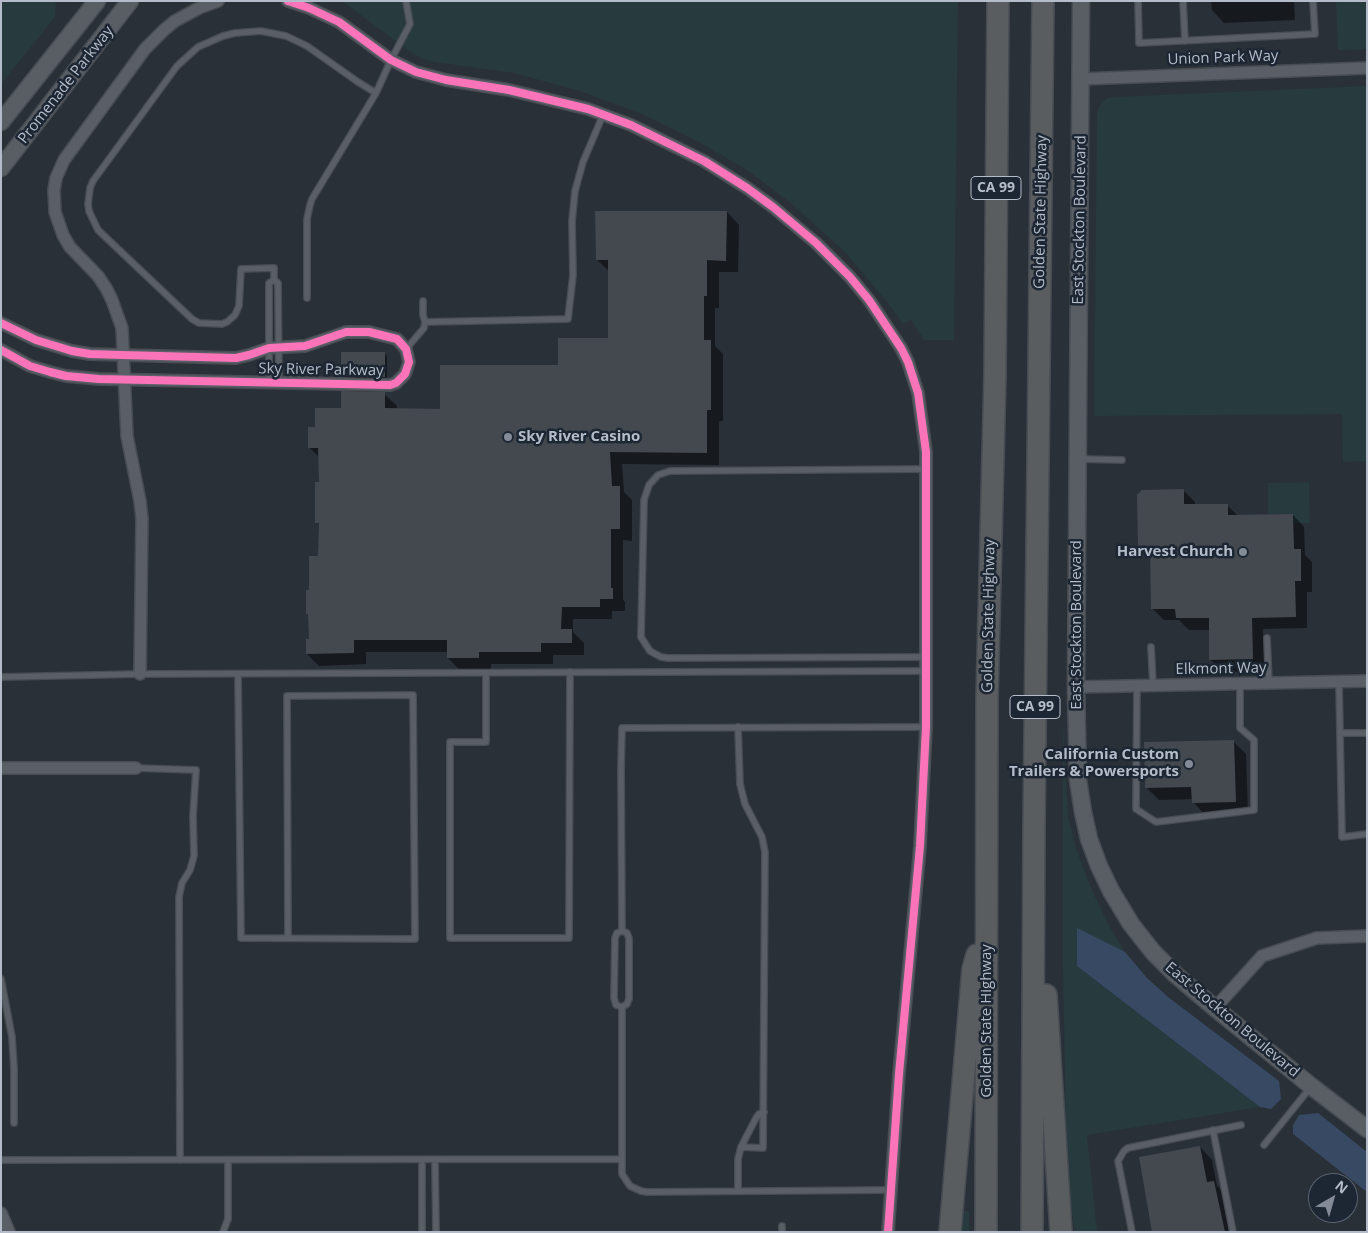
<!DOCTYPE html>
<style>
body{margin:0}
#map{position:relative;width:1368px;height:1233px;overflow:hidden;background:#2a3038;font-family:"Open Sans",sans-serif}
canvas{display:block}
.frame{position:absolute;inset:0;border:2px solid #b4bcc9;pointer-events:none}
.north{position:absolute;left:1308px;top:1173px;width:50px;height:50px;box-sizing:border-box;background:#1d2633;border:1px solid #59626f;border-radius:50%;rotate:38deg;font-size:14px;font-weight:700;line-height:20px;text-align:center;color:#b4bcc9}
.north::after{content:'';display:block;margin:auto;width:18px;height:22px;background:#848b96;clip-path:polygon(50% 0,100% 100%,50% 72%,0 100%)}
</style>
<div id="map">
<canvas width="1368" height="1233"></canvas>
<div class="frame"></div>
<div class="north">N</div>
</div>
<script>
const g = document.querySelector('canvas').getContext('2d');
g.lineJoin = 'round';
function paint(path, color) {
  g.fillStyle = color;
  g.fill(path, 'evenodd');
}
function shape(rows) {
  const path = new Path2D();
  for (const r of rows) {
    path.moveTo(r[0], r[1]);
    for (let i = 2; i < r.length; i += 2) path.lineTo(r[i], r[i + 1]);
  }
  return path;
}
function stroke(path, color, width, dash) {
  g.strokeStyle = color;
  g.lineWidth = width;
  g.lineCap = dash ? 'butt' : 'round';
  g.setLineDash(dash || []);
  g.stroke(path);
}
function write(font, color, halo, rows, align = 'center') {
  g.font = font + ' "Open Sans",sans-serif';
  g.lineWidth = 5;
  g.setLineDash([]);
  g.textBaseline = 'middle';
  g.strokeStyle = halo;
  g.fillStyle = color;
  for (const [text, x, y, turn = 0] of rows) {
    g.save();
    g.translate(x, y);
    g.rotate((+turn || 0) * Math.PI / 180);
    g.textAlign = isNaN(turn) ? turn : align;
    if (halo) g.strokeText(text, 0, 0);
    g.fillText(text, 0, 0);
    g.restore();
  }
}
paint(shape([
 [1,1,56,1,55,17,1,84],
 [342,1,958,1,954,340,924,340,911,320,903,324,887,302,845,252,791,203,747,170,697,141,642,114,583,92,514,73,435,62,423,59,409,51],
 [1336,1,1367,1,1367,49,1338,50],
 [1367,86,1367,461,1343,462,1342,414,1094,416,1097,113,1099,107,1103,101,1107,98,1115,97],
 [1309,482,1310,523,1293,523,1293,514,1268,514,1268,483],
 [1063,723,1068,816,1077,851,1091,888,1109,926,1125,952,1077,929,1077,966,1260,1107,1087,1135,1097,1232,1075,1232,1070,1200,1066,1137,1063,966],
 [962,1211,969,1211,969,1232,960,1232]
]), '#273a3e');
paint(shape([
 [1077,928,1125,952,1147,978,1168,997,1279,1081,1281,1099,1271,1109,1260,1107,1077,966],
 [1318,1113,1367,1152,1367,1192,1293,1134,1293,1125,1299,1115]
]), '#384963');
paint(shape([
 [1211,1,1294,1,1295,20,1224,23,1212,10],
 [727,212,739,225,738,272,719,272,719,308,715,308,715,346,723,354,723,421,719,421,719,465,622,464,624,492,632,500,632,541,623,540,623,599,625,602,625,611,612,611,612,619,573,619,573,632,584,643,584,655,553,655,553,664,491,664,491,670,460,670,448,658,448,652,366,652,366,664,319,666,307,654,310,640,310,592,320,557,320,525,317,522,320,483,320,458,310,448,317,428,342,410,384,394,397,406,397,410,441,410,559,367,609,340,609,271,597,260],
 [384,353,387,356,387,380,345,379,342,376],
 [1183,490,1195,502,1195,505,1227,505,1238,516,1293,515,1304,527,1305,555,1312,562,1312,592,1307,592,1307,628,1263,629,1264,671,1222,672,1211,660,1210,630,1189,630,1179,620,1164,620,1152,608,1151,559,1139,547],
 [1233,741,1246,754,1248,814,1205,815,1193,802,1193,799,1159,800,1146,787],
 [1200,1147,1212,1160,1217,1186,1227,1195,1234,1232,1153,1232]
]), '#0007');
paint(shape([
 [595,211,727,211,726,261,707,260,707,296,704,296,704,340,711,340,711,410,707,410,707,453,610,452,612,486,620,486,620,529,611,529,611,588,613,588,613,599,600,599,600,607,562,607,561,629,572,629,572,643,541,643,541,652,479,652,479,658,447,658,447,640,354,640,354,653,306,654,306,639,309,639,308,614,306,614,306,590,309,590,309,556,318,556,319,523,315,523,315,482,319,482,318,448,308,448,308,427,315,427,315,408,341,408,341,391,385,392,385,408,440,409,440,365,558,365,558,338,608,338,608,260,596,260],
 [341,352,385,352,385,377,341,376],
 [1184,489,1184,504,1228,504,1228,515,1293,514,1294,549,1301,549,1301,581,1295,581,1296,617,1252,618,1253,659,1209,660,1209,618,1176,618,1175,609,1151,609,1150,547,1138,547,1137,495,1142,490],
 [1234,740,1236,802,1192,803,1191,787,1145,788,1144,742],
 [1200,1146,1207,1182,1214,1181,1225,1232,1152,1232,1139,1157]
]), '#444950');
const service = shape([
 [1138,1,1139,43,1315,34,1313,1],
 [1183,1,1185,41],
 [307,298,307,219,310,205,312,199,376,93,391,60,410,24,406,1],
 [425,322,568,319,573,275,572,221,575,191,583,162,603,115],
 [406,349,424,328,425,322,423,315,423,301],
 [269,383,269,283,274,280],
 [279,383,278,286,278,283,274,280,274,268,241,269,239,306,235,315,227,322,222,324,199,323,192,319,98,230,89,211,88,204,90,188,93,181,177,66,198,47,223,36,235,33,261,31,286,36,307,46,358,82,376,93],
 [1079,459,1122,460],
 [926,469,670,471,658,475,649,485,644,500,641,637,650,651,661,657,668,658,926,657],
 [1267,638,1269,684],
 [1151,647,1153,685],
 [486,673,486,742,450,742,450,938,569,938,570,672],
 [238,674,241,938,415,939,413,695,287,696,288,938],
 [1,677,140,674,927,671],
 [1339,682,1342,837,1367,834],
 [1137,685,1136,809,1156,822,1254,810,1254,740,1240,728,1240,684],
 [738,727,740,784,745,804,762,837,765,852,763,1148,741,1147],
 [1340,733,1367,733],
 [136,768,196,770,193,816,194,856,190,870,182,883,179,897,180,1160],
 [622,931,621,769,622,728,926,727],
 [1,979,12,1037,14,1068,14,1123],
 [622,1007,622,1174,630,1186,641,1191,647,1192,890,1190],
 [622,1007,616,1005,614,998,615,938,617,933,622,931],
 [622,1007,627,1004,629,999,629,938,627,933,622,931],
 [1213,1130,1233,1232],
 [1264,1145,1310,1088],
 [1,1160,622,1159],
 [422,1160,422,1232],
 [435,1160,436,1232],
 [738,1191,738,1159,741,1147,756,1118,759,1114,764,1112],
 [223,1232,228,1219,228,1160],
 [782,1232,782,1226],
 [1132,1232,1118,1161,1124,1151,1128,1148,1241,1125]
]);
const minor = shape([
 [288,1,309,8,339,22,391,60,416,72,446,80,509,90,588,109,631,125,704,161,747,188,773,207,816,243,850,277,869,300,901,348,908,362,918,393,926,452,926,727,920,846,899,1074,888,1232],
 [1081,79,1367,68],
 [1,323,36,340,72,351,90,354,122,355,236,358,249,355,269,348,305,346,346,332,369,332,397,339,406,349,409,362,405,374,396,383,390,385,99,379,66,376,50,372,30,366,1,350],
 [140,674,142,519,140,501,127,436,122,328,112,300,106,288,98,276,70,247,63,235,55,212,54,190,56,178,64,160,145,49,164,30,175,21,199,8,218,1],
 [1076,687,1367,681],
 [1,768,136,768],
 [1215,1008,1262,956,1317,938,1367,936],
 [1,1213,9,1232]
]);
const secondary = shape([
 [1081,1,1076,687,1078,780,1083,812,1089,839,1099,866,1111,891,1131,924,1153,952,1176,975,1215,1008,1311,1086,1367,1129],
 [1,122,97,1],
 [1,168,130,1]
]);
const motorway = shape([
 [1046,995,1061,1232],
 [950,1232,973,969,977,955],
 [986,1232,987,699,995,375,998,1],
 [1032,1232,1034,827,1043,1]
]);
stroke(service, '#484c53', 8);
stroke(minor, '#484c53', 14);
stroke(secondary, '#484c53', 19);
stroke(motorway, '#474c53', 24);
stroke(service, '#5a5e66', 5.5);
stroke(minor, '#5a5e66', 11);
stroke(secondary, '#595d64', 16);
stroke(motorway, '#5a5d60', 21);
stroke(shape([
 [288,1,309,8,339,22,391,60,416,72,446,80,509,90,588,109,631,125,704,161,747,188,773,207,816,243,850,277,869,300,901,348,908,362,918,393,926,452,926,727,920,846,899,1074,888,1232],
 [1,323,36,340,72,351,90,354,122,355,236,358,249,355,269,348,305,346,346,332,369,332,397,339,406,349,409,362,405,374,396,383,390,385,99,379,66,376,50,372,30,366,1,350]
]), '#fb73b8', 8);
for (const [x, y, r, color] of [
 [508,437,5,"#848b96"],
 [1243,552,5,"#848b96"],
 [1189,764,5,"#848b96"]
]) {
  const dot = new Path2D();
  dot.arc(x, y, r, 0, 2 * Math.PI);
  g.fillStyle = color;
  g.fill(dot);
  stroke(dot, '#1d2633', 2);
}
for (const [x, y, w] of [
 [996,188,50],
 [1035,707,50]
]) {
  const box = new Path2D();
  box.roundRect(x - w / 2, y - 11.5, w, 23, 4);
  g.fillStyle = '#1d2633';
  g.fill(box);
  stroke(box, '#b4bcc9', 1);
}
write('bold 14px', '#b4bcc9', null, [
 ["CA 99",996,188],
 ["CA 99",1035,707]
]);
write('15px', '#b4bcc9', '#1d2633', [
 ["Union Park Way",1223,58,-2],
 ["Promenade Parkway",66,85,-52],
 ["Golden State Highway",1041,212,-89],
 ["East Stockton Boulevard",1080,220,-89],
 ["Sky River Parkway",321,370,1],
 ["Golden State Highway",989,616,-89],
 ["East Stockton Boulevard",1077,625,-90],
 ["Elkmont Way",1221,669,-1],
 ["East Stockton Boulevard",1232,1020,40],
 ["Golden State Highway",987,1021,-90]
]);
write('bold 15px', '#b4bcc9', '#1d2633', [
 ["Sky River Casino",518,437,"left"],
 ["Harvest Church",1233,552],
 ["California Custom",1179,755],
 ["Trailers & Powersports",1179,772]
], 'right');
</script>
